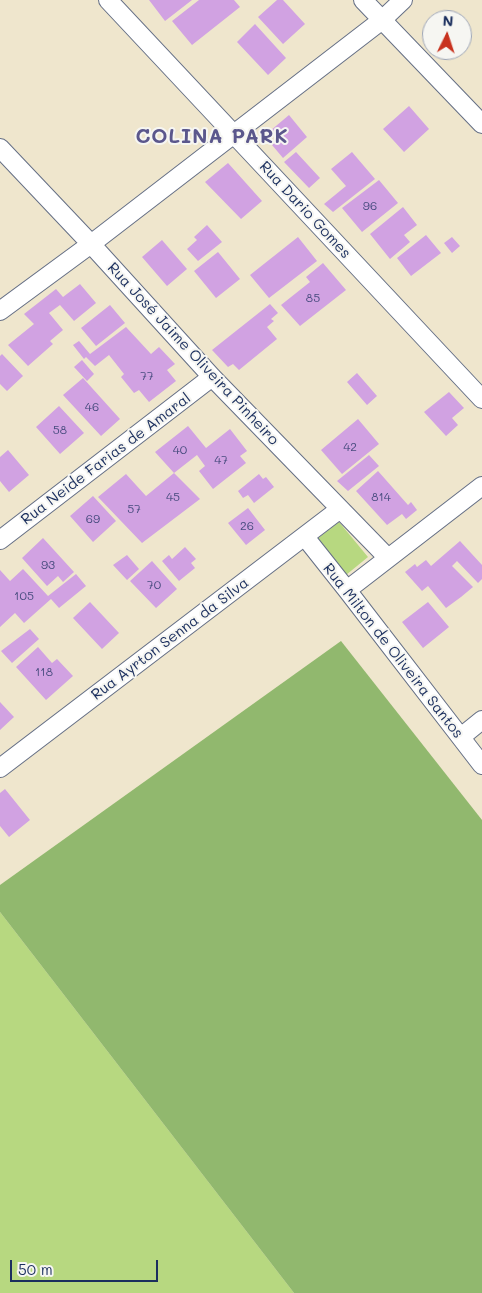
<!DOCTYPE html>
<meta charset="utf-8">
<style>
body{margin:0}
#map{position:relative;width:482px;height:1293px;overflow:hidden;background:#efe6cd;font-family:Mali,sans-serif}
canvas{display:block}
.north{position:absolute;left:422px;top:10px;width:50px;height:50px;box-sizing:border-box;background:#f6f6f2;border:1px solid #9ea6b7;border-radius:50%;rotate:4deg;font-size:14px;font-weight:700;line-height:20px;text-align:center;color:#1b2f5e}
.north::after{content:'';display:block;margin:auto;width:18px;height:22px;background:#c8321e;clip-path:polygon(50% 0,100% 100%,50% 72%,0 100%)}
.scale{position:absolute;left:10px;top:1260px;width:148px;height:22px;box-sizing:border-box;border:2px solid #1b2f5e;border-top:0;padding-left:6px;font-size:15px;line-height:18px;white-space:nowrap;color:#1b2f5e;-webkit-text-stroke:4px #f6f6f2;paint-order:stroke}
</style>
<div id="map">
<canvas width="482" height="1293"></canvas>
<div class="north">N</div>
<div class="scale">50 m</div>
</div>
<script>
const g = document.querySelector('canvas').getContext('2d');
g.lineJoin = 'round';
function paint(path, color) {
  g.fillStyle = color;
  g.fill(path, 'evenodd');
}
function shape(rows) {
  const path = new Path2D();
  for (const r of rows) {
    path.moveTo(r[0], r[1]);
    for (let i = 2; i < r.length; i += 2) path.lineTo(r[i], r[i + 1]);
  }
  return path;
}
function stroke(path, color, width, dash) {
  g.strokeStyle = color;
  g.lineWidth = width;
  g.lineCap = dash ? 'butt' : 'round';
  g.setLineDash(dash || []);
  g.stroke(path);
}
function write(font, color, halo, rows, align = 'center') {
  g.font = font + ' Mali,sans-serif';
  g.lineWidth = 4;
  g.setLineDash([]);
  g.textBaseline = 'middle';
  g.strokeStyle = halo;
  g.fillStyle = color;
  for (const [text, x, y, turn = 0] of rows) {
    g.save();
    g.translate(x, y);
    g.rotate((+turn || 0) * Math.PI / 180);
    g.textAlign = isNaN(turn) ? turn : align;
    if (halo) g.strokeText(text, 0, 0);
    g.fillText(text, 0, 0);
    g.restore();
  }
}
paint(shape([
 [339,522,368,557,346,575,317,539],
 [0,912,294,1293,0,1293]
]), '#b7d880');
paint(shape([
 [341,641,482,820,482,1293,294,1293,0,912,0,885]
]), '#91b86e');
paint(shape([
 [149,0,192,0,165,21],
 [199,0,234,0,240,7,192,45,172,21],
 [277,0,283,0,305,24,283,44,258,17],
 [255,24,286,58,268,75,237,42],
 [409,106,429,129,404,152,383,129],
 [289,115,307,137,283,158,272,145,278,140,270,131],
 [296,152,320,178,309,188,284,162],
 [352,152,375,179,333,212,324,204,346,186,331,169],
 [228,163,262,201,241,219,205,182],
 [379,180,398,203,362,232,342,208],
 [403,207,417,225,404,235,410,242,390,259,370,234],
 [207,225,222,242,198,261,187,249,197,240,194,237],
 [426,235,441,253,411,276,397,258],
 [298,237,317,261,269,298,250,275],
 [452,237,460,246,452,253,444,243],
 [162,240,187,269,167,286,142,257],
 [218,252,240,279,216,298,194,271],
 [323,263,346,290,300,326,281,305,310,282,306,277],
 [80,284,96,303,74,321,60,305,49,313,63,330,50,341,53,344,28,366,8,345,34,324,24,314,56,289,63,297],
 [270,304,278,313,271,319,274,321,267,327,277,339,239,370,233,364,228,367,212,350],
 [110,305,125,323,96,346,81,328],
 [126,327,151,354,159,347,175,364,167,370,176,381,149,402,139,390,134,393,121,377,124,374,109,355,95,366,86,357,84,359,73,345,79,341,90,354],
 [2,354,23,376,7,391,0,384,0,356],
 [82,360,94,374,87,381,74,367],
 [357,373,377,396,367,405,347,382],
 [83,378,120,419,101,436,63,395],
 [449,392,464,408,452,418,458,425,446,436,424,412],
 [59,406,84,433,60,454,36,427],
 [358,419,379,444,342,474,321,450],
 [188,426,206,448,230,429,247,451,240,456,246,463,213,489,199,471,205,466,197,455,174,473,155,452],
 [8,450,29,475,9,492,0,481,0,457],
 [369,455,379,466,348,491,337,481],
 [378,471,408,505,411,502,417,510,406,519,402,514,387,525,356,491],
 [174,473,200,499,142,543,98,497,126,474,146,496],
 [259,474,263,479,266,477,274,487,254,503,248,495,243,498,238,491],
 [93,496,116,521,93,542,70,516],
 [248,508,265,530,246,545,228,523],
 [43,538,74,572,63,582,58,576,47,586,22,558],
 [460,541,482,565,482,579,478,583,457,561,452,566,473,587,461,597,446,608,428,586,422,591,405,572,415,564,417,567,426,560,431,566],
 [185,547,196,559,191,563,195,568,179,581,162,561,169,555,172,559],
 [127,555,139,569,127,580,113,565],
 [152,561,177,589,156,608,130,581],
 [23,569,48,596,76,574,86,586,59,608,51,599,24,623,15,613,0,627,0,570,10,581],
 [90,602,119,633,102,649,73,618],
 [428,602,449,627,423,648,402,622],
 [30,629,39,639,12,663,1,651],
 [38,647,52,663,57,659,73,676,46,700,16,667],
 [0,702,14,717,0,730],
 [5,789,30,820,9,837,0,826,0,793]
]), '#d1a2e2');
const minor = shape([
 [108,0,482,399],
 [363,0,482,124],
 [0,148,91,244,212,377,388,558],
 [0,311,91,244,382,20,403,0],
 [305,537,347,590,482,765],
 [0,540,212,377],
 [347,590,482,486],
 [461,737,482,720],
 [0,768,340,509]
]);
stroke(minor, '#656f85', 20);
stroke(minor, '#fff', 18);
write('12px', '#484c7f', null, [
 ["96",370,206],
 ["85",313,298],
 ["77",147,376],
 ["46",92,407],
 ["58",60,430],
 ["42",350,447],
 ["40",180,450],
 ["47",221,460],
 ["45",173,497],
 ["814",381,497],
 ["57",134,509],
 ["69",93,519],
 ["26",247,526],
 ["93",48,565],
 ["70",154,585],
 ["105",24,596],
 ["118",44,672]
]);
write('15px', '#1b2f5e', '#f6f6f2', [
 ["Rua Dario Gomes",305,210,47],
 ["Rua José Jaime Oliveira Pinheiro",193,354,47],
 ["Rua Neide Farias de Amaral",106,459,-37],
 ["Rua Ayrton Senna da Silva",170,639,-37],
 ["Rua Milton de Oliveira Santos",393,651,52]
]);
g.letterSpacing = '1px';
write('bold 20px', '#5b578c', '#f6f6f2', [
 ["COLINA PARK",212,137]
]);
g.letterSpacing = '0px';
</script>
